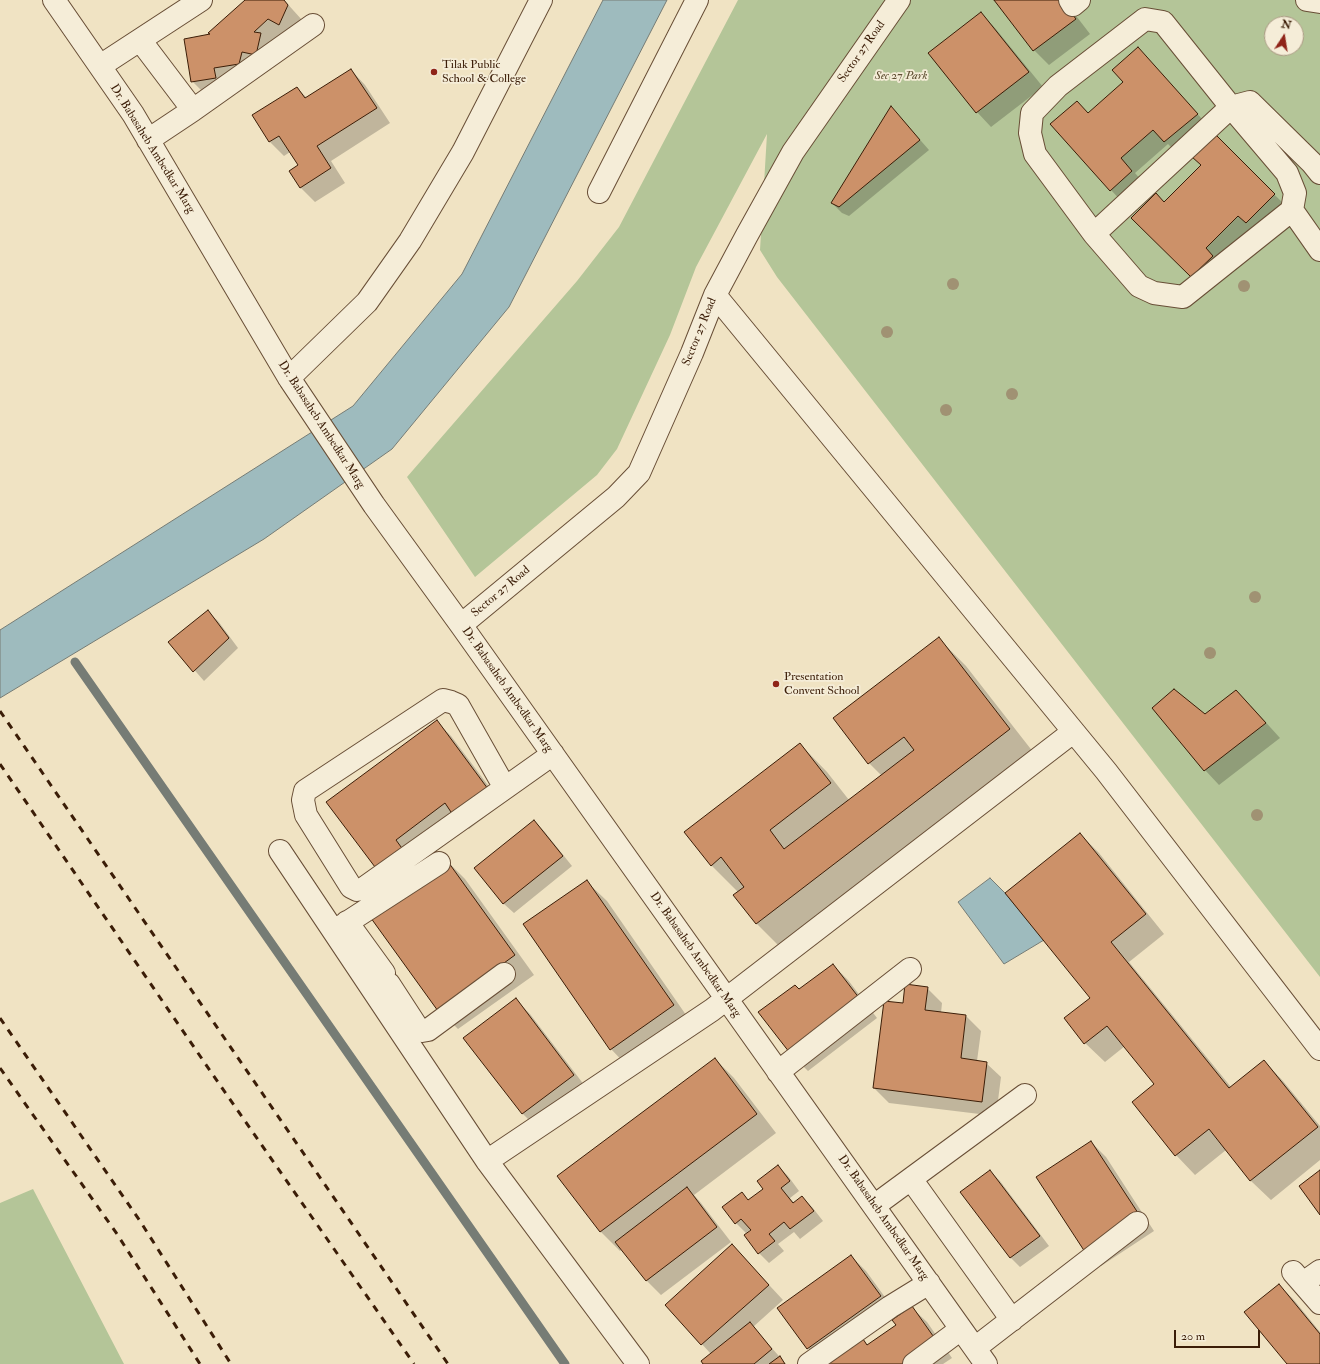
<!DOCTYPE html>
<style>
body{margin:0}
#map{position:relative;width:1320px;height:1364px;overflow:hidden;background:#f0e3c3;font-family:"IM FELL Double Pica",serif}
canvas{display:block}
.north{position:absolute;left:1264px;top:16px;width:40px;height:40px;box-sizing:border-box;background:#f5edd8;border:1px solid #ab9a84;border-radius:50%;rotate:12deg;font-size:11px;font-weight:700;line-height:16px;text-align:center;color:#3b1d07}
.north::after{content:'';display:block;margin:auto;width:14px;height:18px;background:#8f2418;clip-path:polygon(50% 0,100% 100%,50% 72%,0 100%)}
.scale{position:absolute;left:1174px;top:1330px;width:86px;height:18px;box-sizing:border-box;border:2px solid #3b1d07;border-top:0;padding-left:5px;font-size:12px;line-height:14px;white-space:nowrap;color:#3b1d07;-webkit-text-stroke:3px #f5edd8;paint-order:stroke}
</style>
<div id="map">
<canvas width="1320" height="1364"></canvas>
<div class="north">N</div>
<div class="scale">20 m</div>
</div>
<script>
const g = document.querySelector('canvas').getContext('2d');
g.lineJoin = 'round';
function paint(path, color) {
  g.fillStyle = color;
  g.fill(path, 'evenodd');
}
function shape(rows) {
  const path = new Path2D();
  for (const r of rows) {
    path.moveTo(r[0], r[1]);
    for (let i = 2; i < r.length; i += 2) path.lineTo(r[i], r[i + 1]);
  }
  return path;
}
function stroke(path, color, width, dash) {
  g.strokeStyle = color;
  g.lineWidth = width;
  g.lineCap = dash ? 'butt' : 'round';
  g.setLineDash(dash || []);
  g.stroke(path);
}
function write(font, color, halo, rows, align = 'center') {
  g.font = font + ' "IM FELL Double Pica",serif';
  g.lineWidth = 3.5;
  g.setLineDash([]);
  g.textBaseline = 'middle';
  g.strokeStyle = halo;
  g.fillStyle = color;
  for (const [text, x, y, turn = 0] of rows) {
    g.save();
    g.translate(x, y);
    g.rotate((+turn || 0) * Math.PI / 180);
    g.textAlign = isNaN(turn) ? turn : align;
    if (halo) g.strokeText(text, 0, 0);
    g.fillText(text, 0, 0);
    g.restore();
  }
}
paint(shape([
 [738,0,1320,0,1320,977,777,277,760,250,767,134,696,267,670,335,617,449,597,475,475,577,407,477,577,281,619,227],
 [1272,24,1296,24,1296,48,1272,48],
 [33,1189,124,1364,0,1364,0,1203]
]), '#b4c598');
const water = shape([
 [603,0,667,0,509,307,392,449,264,539,0,698,0,630,353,406,462,274,603,0],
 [990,878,1005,893,1044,940,1004,964,958,902,990,878]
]);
paint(water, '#9ebbbe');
stroke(water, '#767c75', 1);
paint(shape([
 [247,0,284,0,302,20,275,49,271,70,257,66,207,96,192,81,212,35],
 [995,0,1064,0,1090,34,1049,65,1034,50],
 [981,13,995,28,1043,87,991,127,977,112,930,53],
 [1138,48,1211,129,1180,156,1168,144,1135,173,1146,186,1125,205,1111,190,1124,82],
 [351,70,365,85,390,123,331,161,345,183,315,202,300,187,299,166,290,152,284,156,270,142,297,88,307,98],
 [900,117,929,150,849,216,842,213,832,203],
 [1215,136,1289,209,1207,291,1133,218,1164,203,1202,165],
 [208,612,218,621,238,648,204,681,170,642],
 [938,638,966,666,1037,757,784,951,756,923,738,892,711,865,800,744,827,772,849,800,882,776,869,763],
 [1251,706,1280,738,1219,785,1205,770,1205,715],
 [436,721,451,736,502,804,469,829,458,819,410,855,418,866,393,885,378,870],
 [534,821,544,831,572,866,514,913,504,904,476,868],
 [1080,834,1099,853,1164,934,1129,962,1231,1087,1264,1061,1283,1081,1320,1126,1320,1160,1271,1200,1251,1181,1226,1150,1195,1175,1176,1155,1133,1102,1155,1084,1125,1046,1105,1062,1085,1043,1065,1018,1091,998],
 [446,860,465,879,534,975,458,1029,439,1010],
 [587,882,607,901,693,1025,630,1069,611,1049],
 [833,965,848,980,877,1018,808,1071,793,1056,799,990],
 [927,988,942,1003,941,1013,966,1016,981,1031,977,1061,986,1063,1001,1077,996,1116,889,1103,874,1088,904,1004],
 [516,1000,530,1014,588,1090,537,1128,523,1114,465,1038],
 [715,1059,734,1078,776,1133,694,1195,701,1203,731,1242,661,1295,647,1281,622,1249,620,1251,600,1231],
 [1091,1142,1106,1157,1154,1231,1101,1266,1086,1251],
 [778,1166,788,1176,799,1191,790,1198,794,1203,802,1197,812,1207,823,1221,800,1239,794,1232,778,1244,784,1251,769,1263,759,1253,752,1231,751,1229,746,1233,736,1223,742,1194,749,1201,764,1189],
 [990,1171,1000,1181,1049,1246,1020,1267,1010,1257],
 [732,1245,783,1300,753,1327,786,1364,705,1364,711,1354,666,1305],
 [851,1256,866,1271,895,1311,823,1363,808,1348],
 [1279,1285,1294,1300,1320,1332,1320,1364,1288,1364],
 [912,1308,927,1322,952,1358,943,1364,828,1364,863,1341,868,1345,897,1325]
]), '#0003');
stroke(shape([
 [75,662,565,1364]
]), '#767c75', 9);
const building = shape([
 [245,0,284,0,288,5,279,25,268,19,254,32,261,33,256,55,242,52,239,64,214,68,216,78,191,82,184,39,210,34,208,33,245,0],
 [994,0,1061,0,1076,19,1033,51,994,0],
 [981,12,1029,72,976,113,928,53,981,12],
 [1138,47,1198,114,1164,142,1153,130,1121,158,1132,171,1110,191,1050,124,1077,101,1088,113,1123,82,1112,70,1138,47],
 [351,69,377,108,317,146,331,168,300,188,289,171,298,165,279,136,269,142,252,115,297,87,305,98,351,69],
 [891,106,920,140,839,207,831,203,891,106],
 [1215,134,1275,194,1246,223,1238,216,1206,248,1213,256,1191,277,1131,218,1156,193,1164,202,1201,165,1192,157,1215,134],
 [208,610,229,638,193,672,168,642,208,610],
 [939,637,1010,729,756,924,733,895,744,887,721,857,711,866,684,832,800,743,831,783,770,830,784,849,914,750,904,737,868,764,833,718,939,637],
 [1174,689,1205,714,1236,690,1266,723,1204,771,1152,708,1174,689],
 [437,720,488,789,453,815,445,803,396,840,404,851,378,871,326,802,437,720],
 [534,820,563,856,503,904,474,868,534,820],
 [1080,833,1146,914,1111,942,1229,1088,1264,1060,1318,1127,1250,1181,1209,1129,1175,1156,1132,1102,1154,1084,1107,1026,1084,1044,1064,1018,1090,998,1005,893,1080,833],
 [446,859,515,955,438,1011,368,914,446,859],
 [587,880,674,1005,610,1050,523,924,587,880],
 [833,964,863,1003,793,1057,758,1012,795,985,799,989,833,964],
 [905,984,928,987,925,1010,966,1015,961,1058,987,1062,982,1102,873,1088,884,1001,903,1003,905,984],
 [516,998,574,1075,522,1114,463,1038,516,998],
 [715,1058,757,1114,600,1232,557,1176,715,1058],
 [1091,1141,1140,1216,1085,1252,1036,1177,1091,1141],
 [778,1165,790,1181,781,1188,793,1203,802,1196,814,1211,790,1229,784,1222,769,1234,775,1241,758,1254,744,1235,751,1230,741,1219,735,1224,722,1207,742,1192,748,1200,763,1189,757,1181,778,1165],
 [990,1170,1040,1236,1010,1258,960,1192,990,1170],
 [1320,1170,1320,1215,1299,1186,1320,1170],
 [687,1187,717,1227,646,1281,615,1242,687,1187],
 [732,1244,769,1285,701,1345,665,1305,732,1244],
 [851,1255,881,1296,807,1349,777,1308,851,1255],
 [1279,1284,1320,1334,1320,1364,1287,1364,1244,1312,1279,1284],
 [912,1306,938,1343,907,1364,827,1364,863,1339,867,1345,896,1325,892,1320,912,1306],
 [750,1322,772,1349,754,1364,703,1364,701,1361,750,1322],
 [780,1356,785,1364,769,1364,780,1356]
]);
paint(building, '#cc9169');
stroke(building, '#3b1d07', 1);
const minor = shape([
 [54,0,133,114,289,378,374,505,461,625,986,1364],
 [1070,0,1073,5,1079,0],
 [1307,0,1320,2],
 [140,40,193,110],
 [100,66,201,0],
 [148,140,193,110,313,25],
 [599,192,697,0],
 [1292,210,1320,250],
 [1094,234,1035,154,1030,133,1032,113,1058,86,1145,19,1163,22,1231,107,1287,173,1295,193,1292,210,1183,297,1154,293,1139,286,1094,234,1231,107,1250,102,1312,163,1320,173],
 [715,295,1106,771,1320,1049],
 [289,378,367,302,410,241,463,152,541,0],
 [461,625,616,497,639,473,692,353,715,295,747,235,793,152,899,0],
 [505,788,458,705,451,702,443,700,305,791,303,800,306,815,351,887,357,890,364,888,553,754],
 [280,851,487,1161,638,1364],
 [347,922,384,973],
 [334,931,439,863],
 [389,984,417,1027,422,1031,428,1030,504,974],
 [778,1072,910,969],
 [487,1161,712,1010,1073,732],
 [911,1179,1012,1320],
 [874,1206,1025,1095],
 [1293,1272,1320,1303],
 [1303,1283,1320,1271],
 [975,1348,1137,1223],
 [809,1364,890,1307,929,1283],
 [914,1364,961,1329]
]);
stroke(minor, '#684e36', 24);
stroke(minor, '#f5edd8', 22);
stroke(shape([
 [0,711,448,1364],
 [0,764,211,1072,414,1364],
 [0,1018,140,1221,231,1364],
 [0,1068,117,1234,200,1364]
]), '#3b1d07', 3, [7, 7]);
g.fillStyle = '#a09273';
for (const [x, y] of [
 [953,284],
 [1244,286],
 [887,332],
 [1012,394],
 [946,410],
 [1255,597],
 [1210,653],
 [1257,815]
]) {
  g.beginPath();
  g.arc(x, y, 6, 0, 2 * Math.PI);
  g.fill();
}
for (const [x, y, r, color] of [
 [434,72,4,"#8f2418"],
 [776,684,4,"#8f2418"]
]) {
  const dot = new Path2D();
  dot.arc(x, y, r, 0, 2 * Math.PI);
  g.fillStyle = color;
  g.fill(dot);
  stroke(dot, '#f5edd8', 1.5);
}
write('12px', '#3b1d07', '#f5edd8', [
 ["Sector 27 Road",862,52,-55],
 ["Dr. Babasaheb Ambedkar Marg",152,149,58],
 ["Sector 27 Road",700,332,-68],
 ["Dr. Babasaheb Ambedkar Marg",321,425,57],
 ["Sector 27 Road",501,592,-40],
 ["Dr. Babasaheb Ambedkar Marg",507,690,55],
 ["Dr. Babasaheb Ambedkar Marg",695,955,55],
 ["Dr. Babasaheb Ambedkar Marg",883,1218,55]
]);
write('12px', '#3b1d07', '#f5edd8', [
 ["Tilak Public",442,65],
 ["School & College",442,79],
 ["Presentation",784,677],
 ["Convent School",784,691]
], 'left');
write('italic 12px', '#5f4f32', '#f5edd8', [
 ["Sec 27 Park",901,76]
]);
</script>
